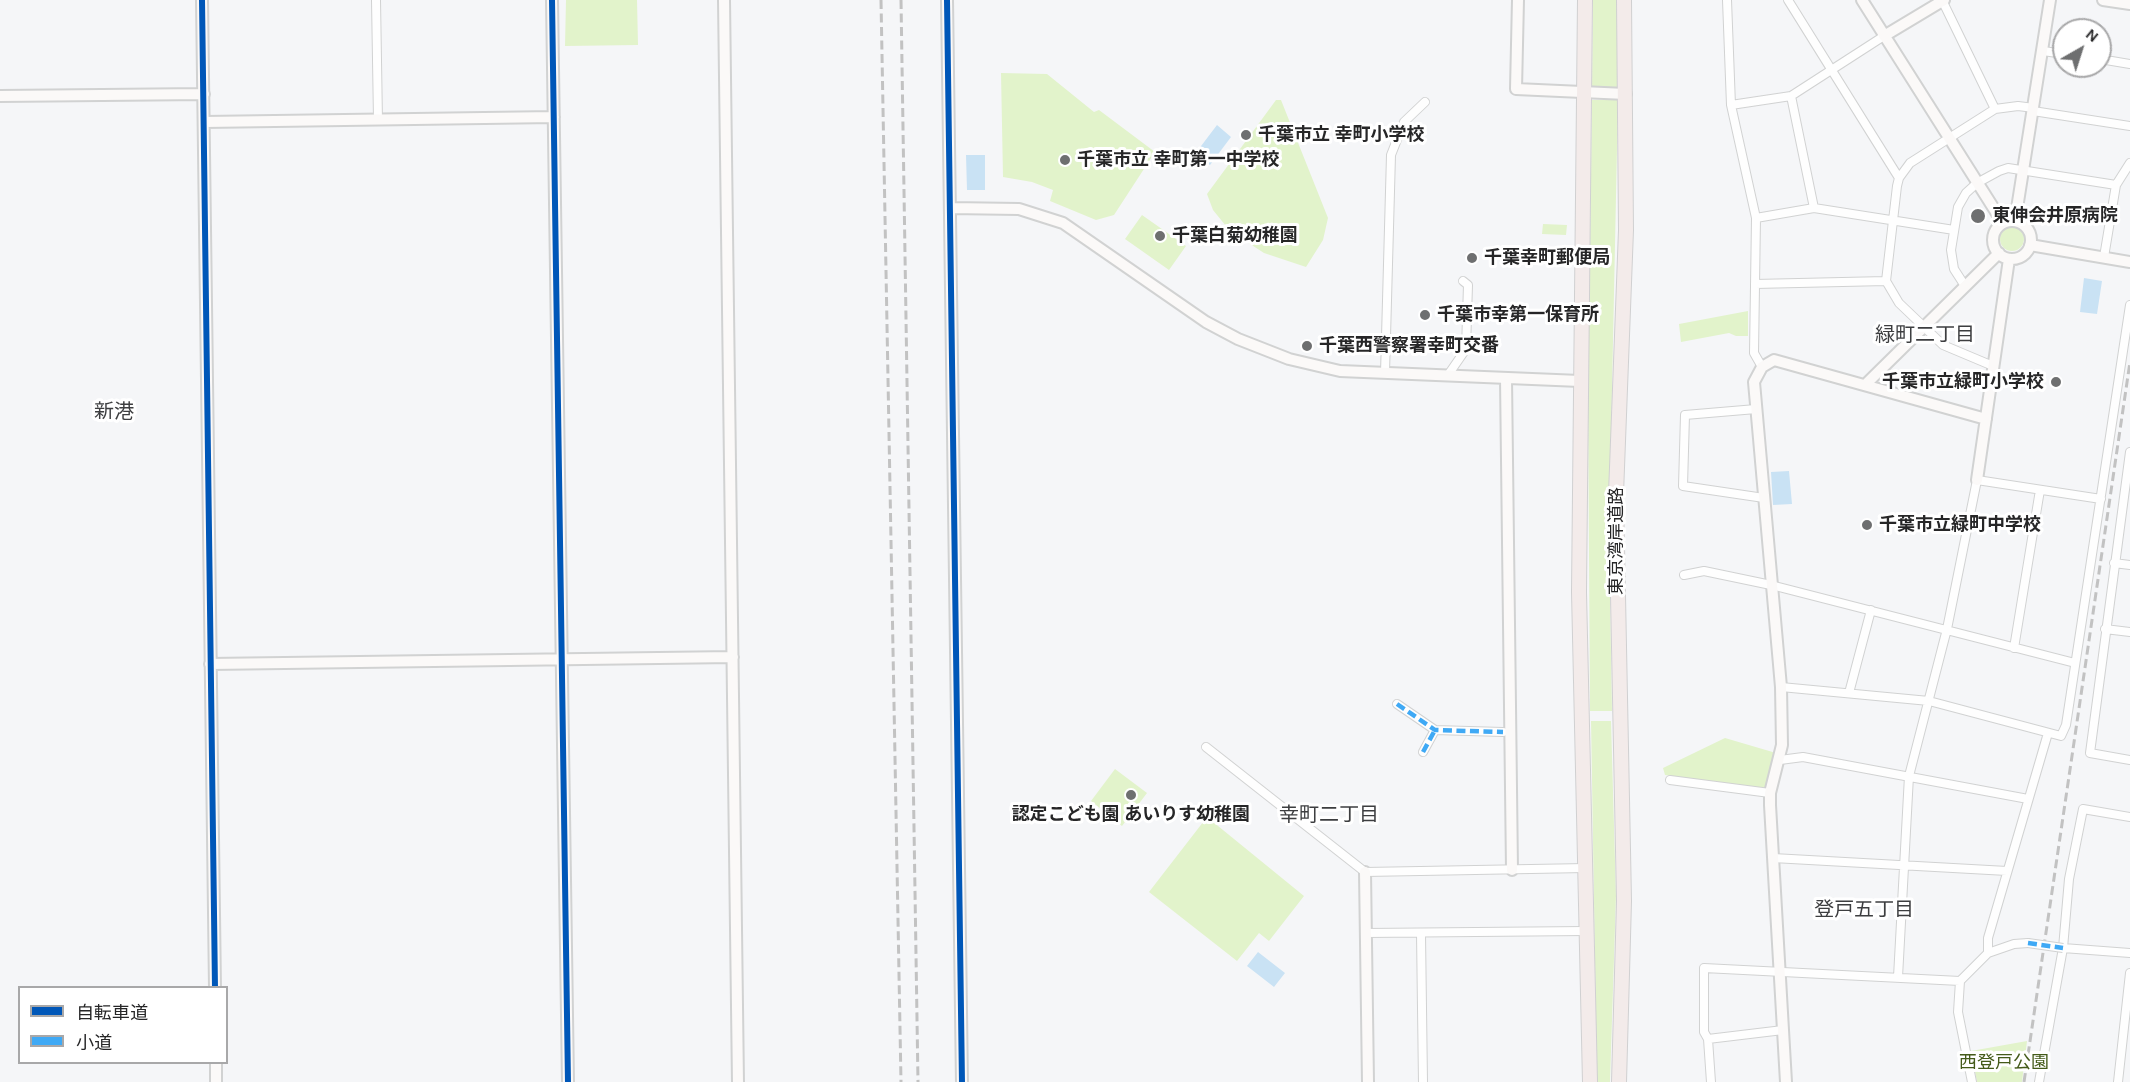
<!DOCTYPE html>
<meta charset="utf-8">
<style>
body{margin:0}
#map{position:relative;width:2130px;height:1082px;overflow:hidden;background:#f5f6f8;font-family:Karla,"Noto Sans JP",sans-serif}
canvas{display:block}
.legend{position:absolute;left:18px;top:986px;width:210px;height:78px;box-sizing:border-box;background:#fff;border:2px solid #a8a8a9;margin:0;padding:8px 10px;list-style:none;font-size:18px;color:#262627}
.legend li{display:flex;align-items:center;gap:12px;height:30px}
.legend b{width:30px;border:2px solid #a8a8a9}
.north{position:absolute;left:2052px;top:18px;width:60px;height:60px;box-sizing:border-box;background:#fff;border:2px solid #a8a8a9;border-radius:50%;rotate:39deg;font-size:16px;font-weight:700;line-height:24px;text-align:center;color:#262627}
.north::after{content:'';display:block;margin:auto;width:21px;height:27px;background:#6e6f70;clip-path:polygon(50% 0,100% 100%,50% 72%,0 100%)}
</style>
<div id="map">
<canvas width="2130" height="1082"></canvas>
<ul class="legend">
<li><b style="height:8px;background:#0057b8"></b>自転車道</li>
<li><b style="height:8px;background:#3fa9f5"></b>小道</li>
</ul>
<div class="north">N</div>
</div>
<script>
const g = document.querySelector('canvas').getContext('2d');
g.lineJoin = 'round';
function paint(path, color) {
  g.fillStyle = color;
  g.fill(path, 'evenodd');
}
function shape(rows) {
  const path = new Path2D();
  for (const r of rows) {
    if (r.length === 3) {
      path.moveTo(r[0] + r[2], r[1]);
      path.arc(r[0], r[1], r[2], 0, 2 * Math.PI);
      continue;
    }
    path.moveTo(r[0], r[1]);
    for (let i = 2; i < r.length; i += 2) path.lineTo(r[i], r[i + 1]);
  }
  return path;
}
function stroke(path, color, width, dash) {
  g.strokeStyle = color;
  g.lineWidth = width;
  g.lineCap = dash ? 'butt' : 'round';
  g.setLineDash(dash || []);
  g.stroke(path);
}
function write(font, color, halo, rows, align = 'center') {
  g.font = font + ' Karla,"Noto Sans JP",sans-serif';
  g.lineWidth = 6;
  g.setLineDash([]);
  g.textBaseline = 'middle';
  g.strokeStyle = halo;
  g.fillStyle = color;
  for (const [text, x, y, turn = 0] of rows) {
    g.save();
    g.translate(x, y);
    g.rotate((+turn || 0) * Math.PI / 180);
    g.textAlign = isNaN(turn) ? turn : align;
    if (halo) g.strokeText(text, 0, 0);
    g.fillText(text, 0, 0);
    g.restore();
  }
}
paint(shape([
 [566,0,637,0,638,45,565,46],
 [1593,0,1618,0,1618,89,1592,88],
 [1001,73,1047,74,1094,112,1099,110,1155,152,1114,215,1096,220,1050,201,1053,190,1032,182,1003,177],
 [1276,100,1281,100,1328,218,1323,240,1306,267,1264,253,1230,231,1213,210,1207,194],
 [1592,100,1618,100,1609,534,1612,711,1590,711,1588,398],
 [1142,215,1186,246,1169,270,1125,239],
 [1543,224,1567,225,1566,235,1542,234],
 [2012,239,12],
 [1748,311,1748,336,1736,336,1729,333,1681,342,1679,324],
 [1591,721,1611,721,1616,896,1610,1082,1597,1082],
 [1725,738,1776,753,1768,787,1764,789,1665,775,1663,768],
 [1115,769,1147,793,1122,826,1091,801],
 [1207,817,1304,896,1269,941,1259,933,1237,961,1149,892],
 [2027,1041,2022,1082,1977,1082,1971,1051]
]), '#e2f3cb');
paint(shape([
 [1217,125,1231,137,1210,165,1195,154],
 [966,155,985,155,985,190,967,190],
 [2084,278,2102,281,2097,314,2080,312],
 [1789,471,1792,504,1773,505,1771,472],
 [1258,952,1285,973,1274,987,1247,966]
]), '#c9e2f4');
const street = shape([
 [376,0,378,120],
 [1727,0,1731,105,1756,218,1754,353,1762,367],
 [1788,0,1899,178],
 [1942,0,1995,109],
 [2043,51,2064,54],
 [2100,59,2130,64],
 [1791,96,1814,208],
 [1731,105,1791,96,1884,36],
 [2033,111,2130,126],
 [1756,218,1814,208,1954,230],
 [2104,257,2116,185,2130,163],
 [1755,284,1886,281],
 [1965,286,1954,269,1951,250,1958,207,1966,193,1977,183,1999,171,2008,168,2116,185],
 [1993,366,1943,345,1899,303,1886,281,1897,186,1899,178,1910,163,1995,109,2018,106,2034,108],
 [1385,373,1391,155,1404,122,1425,102],
 [1448,375,1466,349,1468,285,1463,281],
 [1756,409,1685,415,1683,486,1764,498],
 [2130,452,2090,753,2130,760],
 [2114,563,2130,565],
 [1684,575,1704,571,1771,585,2075,663],
 [2105,629,2130,632],
 [2014,648,2040,490],
 [1781,687,1929,701,2061,736,2066,725,2130,305],
 [1849,693,1871,610],
 [1397,704,1435,730,1503,732],
 [1206,747,1365,872,1586,868],
 [1423,752,1435,730],
 [1780,760,1803,757,2028,799],
 [1670,780,1770,793],
 [1773,858,2007,871],
 [1366,933,1586,931],
 [1421,934,1423,1082],
 [2063,948,2130,953],
 [1988,953,1988,938,2048,733],
 [1898,977,1909,776,1947,629,1977,480,2101,499],
 [1960,981,1958,1012,1972,1082],
 [1783,1030,1708,1039,1704,1032,1704,968,1960,981,1988,953,2014,944,2028,943],
 [1708,1039,1711,1082],
 [2039,1082,2063,948,2069,879,2083,809,2130,817],
 [2118,1082,2130,973]
]);
const secondary = shape([
 [202,0,215,988],
 [552,0,568,1082],
 [724,0,738,1082],
 [947,0,962,1082],
 [1518,0,1516,89,1626,94],
 [1862,0,2003,223],
 [2103,0,2130,4],
 [1884,36,1944,0],
 [0,96,204,94],
 [205,122,554,117],
 [950,208,1019,209,1063,223,1206,322,1238,339,1289,359,1340,371,1580,381],
 [2015,221,2050,0],
 [2012,240,19],
 [2030,245,2130,262],
 [1506,378,1512,870],
 [1865,385,1999,253],
 [1977,480,2009,259],
 [210,664,733,657],
 [1365,872,1368,1082],
 [216,1062,216,1082],
 [1786,1082,1770,805,1770,793,1782,745,1781,687,1754,382,1762,367,1774,360,1986,419]
]);
const highway = shape([
 [1585,0,1579,592,1590,1082],
 [1619,1082,1624,901,1616,494,1626,230,1624,0]
]);
stroke(street, '#d1d2d2', 10);
stroke(secondary, '#d1d2d2', 14);
stroke(highway, '#d0d0d1', 16);
stroke(street, '#fefefe', 8);
stroke(secondary, '#fbf9f8', 10);
stroke(highway, '#f3ebea', 14);
stroke(shape([
 [881,0,901,1082],
 [901,0,918,1082],
 [2024,1082,2130,362]
]), '#c2c2c2', 3, [9, 4.5]);
const streetBridge = shape([
 [2028,943,2063,948]
]);
stroke(streetBridge, '#d1d2d2', 10, []);
stroke(streetBridge, '#fefefe', 8);
stroke(shape([
 [1397,704,1435,730,1503,732],
 [1423,752,1435,730],
 [2028,943,2063,948]
]), '#3fa9f5', 4.5, [9, 4.5]);
stroke(shape([
 [202,0,215,988],
 [552,0,568,1082],
 [947,0,962,1082]
]), '#0057b8', 6);
for (const [x, y, r, color] of [
 [1246,135,6,"#6e6f70"],
 [1065,160,6,"#6e6f70"],
 [1978,216,8,"#6e6f70"],
 [1160,236,6,"#6e6f70"],
 [1472,258,6,"#6e6f70"],
 [1425,315,6,"#6e6f70"],
 [1307,346,6,"#6e6f70"],
 [2056,382,6,"#6e6f70"],
 [1867,525,6,"#6e6f70"],
 [1131,795,6,"#6e6f70"]
]) {
  const dot = new Path2D();
  dot.arc(x, y, r, 0, 2 * Math.PI);
  g.fillStyle = color;
  g.fill(dot);
  stroke(dot, '#fff', 2);
}
write('bold 18px', '#262627', '#fff', [
 ["千葉市立 幸町小学校",1258,135],
 ["千葉市立 幸町第一中学校",1077,160],
 ["東伸会井原病院",1992,216],
 ["千葉白菊幼稚園",1172,236],
 ["千葉幸町郵便局",1484,258],
 ["千葉市幸第一保育所",1437,315],
 ["千葉西警察署幸町交番",1319,346],
 ["千葉市立緑町小学校",2044,382,"right"],
 ["千葉市立緑町中学校",1879,525],
 ["認定こども園 あいりす幼稚園",1131,815,"center"]
], 'left');
write('18px', '#262627', '#fff', [
 ["東京湾岸道路",1617,541,-90]
]);
write('18px', '#445b1a', '#fff', [
 ["西登戸公園",2004,1063]
]);
write('20px', '#3d3e40', '#fff', [
 ["緑町二丁目",1925,335],
 ["新港",114,412],
 ["幸町二丁目",1329,815],
 ["登戸五丁目",1864,910]
]);
</script>
